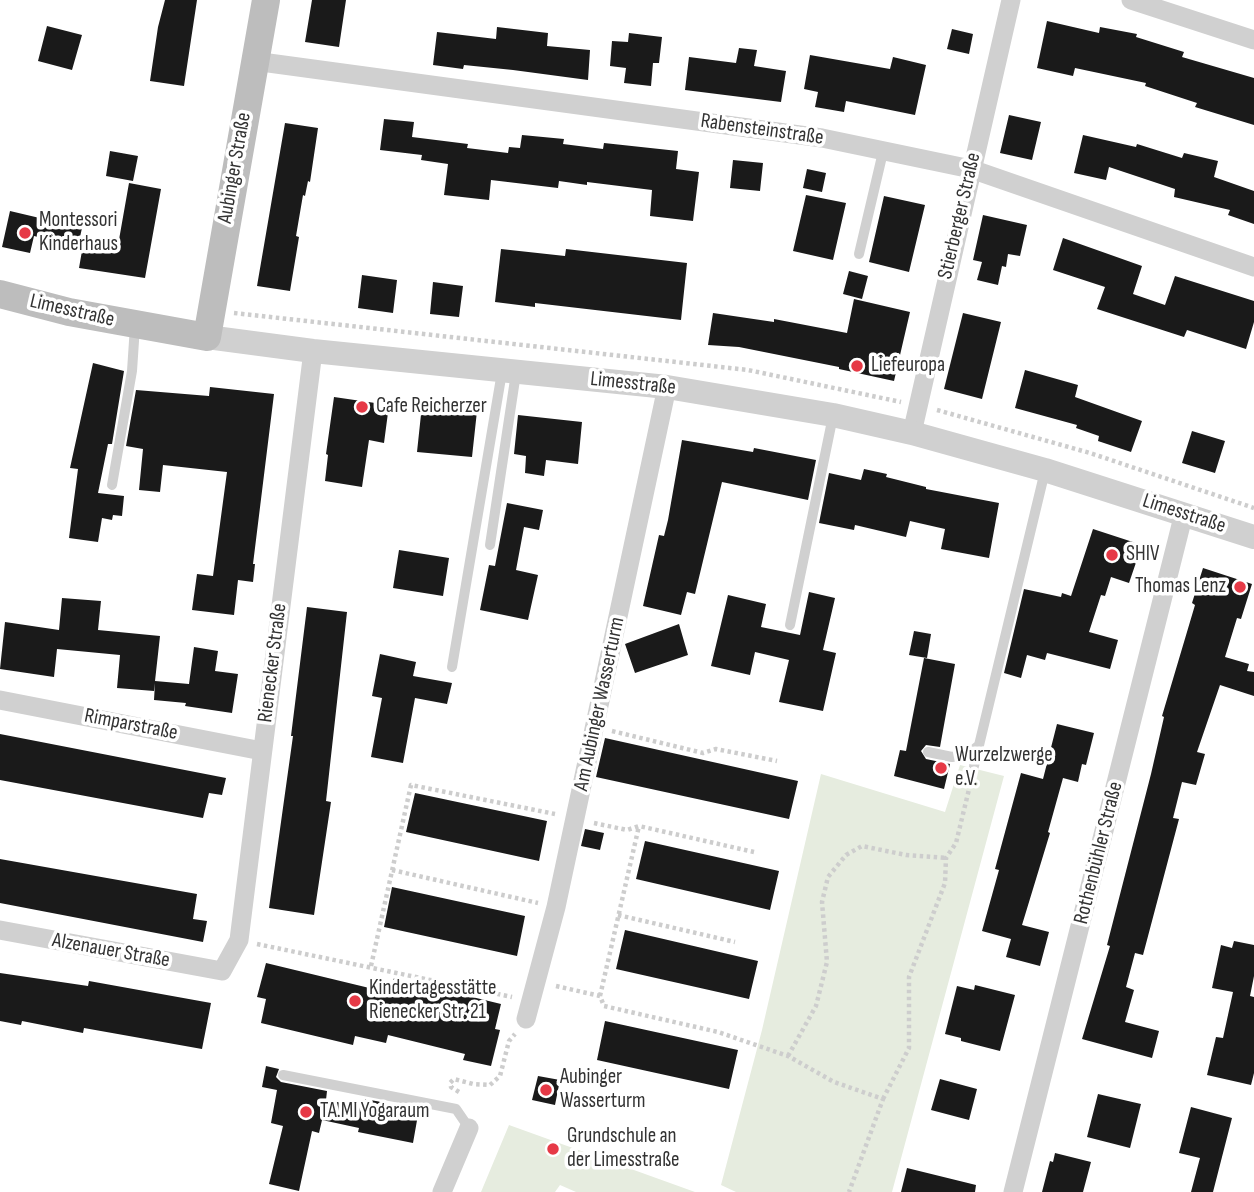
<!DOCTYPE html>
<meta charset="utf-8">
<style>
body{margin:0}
canvas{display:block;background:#fff}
</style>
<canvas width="1254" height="1192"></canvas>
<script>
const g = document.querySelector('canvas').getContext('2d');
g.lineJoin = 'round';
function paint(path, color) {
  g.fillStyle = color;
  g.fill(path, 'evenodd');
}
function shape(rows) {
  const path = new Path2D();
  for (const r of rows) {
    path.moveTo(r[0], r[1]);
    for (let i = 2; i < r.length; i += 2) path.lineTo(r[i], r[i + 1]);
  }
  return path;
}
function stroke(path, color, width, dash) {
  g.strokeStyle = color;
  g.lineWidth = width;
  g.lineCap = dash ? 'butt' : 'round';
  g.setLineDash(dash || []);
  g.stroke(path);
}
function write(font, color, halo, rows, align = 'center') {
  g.font = font + ' "Sofia Sans Condensed",sans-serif';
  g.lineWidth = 7;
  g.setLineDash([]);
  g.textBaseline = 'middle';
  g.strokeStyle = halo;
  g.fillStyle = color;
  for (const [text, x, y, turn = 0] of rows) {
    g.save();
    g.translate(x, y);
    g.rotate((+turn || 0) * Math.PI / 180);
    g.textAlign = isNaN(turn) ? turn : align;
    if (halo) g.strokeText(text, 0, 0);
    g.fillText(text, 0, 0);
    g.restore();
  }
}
paint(shape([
 [960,765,1004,776,892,1192,736,1192,721,1185,762,1030,821,774,945,812],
 [509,1125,695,1192,576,1192,560,1185,555,1192,481,1192]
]), '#e6ecdf');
paint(shape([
 [165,0,197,0,184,86,150,81,158,27],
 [312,0,346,0,339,47,305,42],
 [1047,21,1099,33,1100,27,1137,34,1136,37,1184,52,1182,57,1254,78,1254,125,1195,107,1197,103,1145,86,1146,83,1075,68,1073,76,1037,68],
 [47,26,82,35,72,70,38,61],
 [497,27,548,33,547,46,590,50,588,80,513,70,464,65,463,69,433,65,437,32,496,39],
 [952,29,973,34,969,54,947,49],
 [629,33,662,37,659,63,653,63,651,86,624,83,626,68,610,66,612,41,628,42],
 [739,48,757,50,754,66,786,71,781,102,685,90,689,57,736,63],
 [810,55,890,69,893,57,926,65,915,115,846,101,844,112,815,107,818,92,804,89],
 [1009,115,1041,122,1032,160,1000,153],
 [384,119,414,122,412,137,468,144,467,148,508,153,509,147,520,148,522,135,564,139,563,144,603,149,604,143,678,151,676,169,699,172,693,221,650,216,652,190,587,182,587,185,559,181,558,188,491,180,489,200,444,195,448,164,421,160,422,155,380,150],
 [285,123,318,128,310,182,308,181,305,196,303,195,296,236,299,237,290,291,257,286],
 [1083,135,1136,147,1137,144,1182,158,1184,153,1218,161,1214,177,1254,191,1254,224,1228,215,1230,210,1174,197,1175,189,1109,167,1106,180,1074,173],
 [110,151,138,156,133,181,106,176],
 [733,160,763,163,760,191,730,188],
 [807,169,826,173,822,192,803,188],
 [129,183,161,189,145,278,79,268,83,245,117,251],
 [806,195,846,203,833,260,793,251],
 [884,196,925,205,909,272,869,262],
 [10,211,82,228,78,246,34,236,30,253,2,247],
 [983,215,1027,225,1020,256,1008,254,1006,267,1002,266,998,285,977,280,982,262,973,260],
 [1063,238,1142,266,1133,294,1165,305,1175,276,1254,301,1254,322,1246,349,1187,330,1184,337,1097,309,1105,287,1053,270],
 [501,249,565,256,566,249,687,263,681,320,535,303,535,307,495,302],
 [849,271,868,276,862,299,843,294],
 [362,275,397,280,393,313,358,308],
 [433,282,463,286,459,317,430,314],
 [854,299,910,312,894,381,839,369,839,367,739,347,708,345,713,313,774,322,774,319,847,333],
 [963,313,1001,322,982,399,944,389],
 [93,363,124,371,112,444,108,444,98,493,124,496,122,516,113,515,112,520,102,518,98,542,69,538,78,469,70,468],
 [1025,370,1078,385,1075,397,1142,421,1131,452,1098,441,1099,436,1076,428,1077,425,1015,408],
 [210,387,274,394,253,564,255,564,253,582,238,580,234,615,192,610,197,574,213,576,227,472,163,465,160,492,139,490,143,449,126,446,136,390,209,396],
 [334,397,389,405,384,443,369,440,362,487,325,481,328,455,326,454],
 [422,405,477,411,472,457,417,452],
 [518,415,582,422,578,464,546,460,544,476,525,473,526,456,514,454],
 [1192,431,1225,441,1215,473,1182,463],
 [682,440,753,452,754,448,816,460,808,500,722,482,695,594,687,592,681,615,643,606,659,535,664,536,668,520],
 [864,469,887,474,886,477,926,487,926,489,999,503,989,558,941,549,945,529,910,521,906,537,855,525,854,530,819,523,829,473,861,480],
 [507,503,543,510,539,530,524,527,516,570,538,575,528,620,480,610,489,565,495,566],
 [1093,529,1142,545,1129,583,1111,577,1105,596,1101,595,1089,632,1118,640,1110,669,1047,653,1045,660,1027,655,1021,678,1004,673,1024,589,1061,597,1062,593,1071,596],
 [399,550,449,558,443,596,393,588],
 [1203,568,1252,584,1241,619,1237,618,1225,657,1249,664,1247,671,1254,672,1254,696,1220,685,1197,752,1205,754,1196,785,1182,782,1173,818,1179,819,1143,955,1135,953,1126,987,1134,990,1125,1022,1159,1031,1152,1058,1082,1039,1110,946,1107,945,1151,774,1164,717,1162,716,1195,605,1192,603],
 [809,592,835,598,823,650,836,653,823,711,779,702,789,660,755,652,750,675,711,666,728,595,766,604,761,627,800,635],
 [62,598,101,601,98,630,160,636,155,681,189,684,194,647,218,651,215,671,238,674,232,713,185,706,186,703,154,700,155,683,154,691,117,688,120,655,57,649,54,677,0,669,5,622,59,630],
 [307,607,347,612,326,801,331,802,314,915,269,908,293,736,291,736],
 [679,624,688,655,635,673,625,644],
 [914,631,931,634,927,658,909,655],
 [380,654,416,662,413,676,452,683,447,704,415,698,403,763,371,757,382,698,372,696],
 [924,658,955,664,940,747,926,745,921,751,926,759,950,764,944,789,894,776,900,750,906,751],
 [1057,724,1094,733,1086,765,1082,764,1078,782,1063,778,1048,832,1050,833,1022,925,1049,932,1040,966,1006,957,1011,939,982,931,999,870,995,869,1021,773,1043,779],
 [0,734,226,778,222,795,209,793,203,818,0,780],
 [605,738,798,781,789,819,596,777],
 [415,793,547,821,539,861,406,832],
 [585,829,604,833,600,850,581,846],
 [645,841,779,871,770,910,636,879],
 [0,859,197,894,193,919,207,921,203,942,0,903],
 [392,887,525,916,517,956,384,927],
 [625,930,758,961,749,999,616,969],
 [1234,941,1254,945,1254,976,1250,996,1254,997,1254,1073,1251,1085,1207,1075,1216,1037,1223,1038,1233,992,1212,988,1221,945,1232,948],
 [266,963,390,993,394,978,501,1004,495,1029,500,1030,491,1066,463,1060,465,1054,388,1035,386,1043,355,1036,353,1045,261,1023,266,999,257,997],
 [0,973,88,986,89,981,211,1003,202,1049,84,1028,83,1033,22,1021,21,1025,0,1021],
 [975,985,1015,995,1000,1051,961,1041,961,1038,945,1034,957,986,974,990],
 [605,1021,738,1050,729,1089,597,1060],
 [266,1066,279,1069,276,1077,281,1082,327,1091,326,1100,364,1107,365,1099,419,1109,413,1143,358,1132,359,1128,322,1120,319,1133,312,1131,299,1191,269,1184,283,1126,271,1123,277,1090,262,1087],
 [538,1076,560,1080,555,1105,532,1100],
 [940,1079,977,1089,969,1120,931,1110],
 [1098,1094,1141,1104,1130,1148,1087,1137],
 [1191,1107,1232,1118,1213,1192,1191,1192,1200,1158,1179,1153],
 [1055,1153,1091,1162,1083,1192,1042,1192,1050,1161,1053,1162],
 [907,1168,976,1185,975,1192,901,1192]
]), '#1a1a1a');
stroke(shape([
 [234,313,748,370,901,402],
 [937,410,1090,453,1254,508],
 [612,731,703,753,716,749,777,761],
 [594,823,627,830,639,826,754,852],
 [392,870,538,903],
 [618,915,735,942],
 [257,944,512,997],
 [371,966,411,785,555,814],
 [556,986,600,996,604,1006,718,1032,788,1056,834,1082,883,1099,849,1192],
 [600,996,639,826],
 [788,1056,816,1006,827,962,822,902,828,877,846,855,862,846,906,855,946,858],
 [459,1092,451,1087,450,1083,454,1079,473,1084,490,1085,500,1076,509,1041,515,1034],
 [883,1099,909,1048,909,977,945,883,946,858,956,843,971,781]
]), '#cdcdcd', 4.5, [3.5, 3.5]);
stroke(shape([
 [859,254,883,152],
 [112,485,132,371,135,326],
 [490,545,516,373],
 [790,625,833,416],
 [452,667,502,372],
 [928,752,952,757,968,754,979,745],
 [974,766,1045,471],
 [283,1075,456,1109,469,1128]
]), '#d0d0d0', 10);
stroke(shape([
 [1131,0,1254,40],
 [254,61,822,138,971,169,1254,267],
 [912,433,1011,0],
 [0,700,262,751],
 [0,930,222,971,239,940,313,351],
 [526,1019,556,907,667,387],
 [442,1192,469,1128],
 [1013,1192,1184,513]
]), '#d0d0d0', 19);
stroke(shape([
 [207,337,313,351,667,387,833,415,912,433,1045,470,1254,537]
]), '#d0d0d0', 24);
stroke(shape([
 [0,294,69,312,207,337,266,0]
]), '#bdbdbd', 28);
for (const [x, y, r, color] of [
 [25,233,7,"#e63946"],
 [857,366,7,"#e63946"],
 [362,407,7,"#e63946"],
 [1112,555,7,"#e63946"],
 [1240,587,7,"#e63946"],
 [941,768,7,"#e63946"],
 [355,1001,7,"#e63946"],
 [546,1090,7,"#e63946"],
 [306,1112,7,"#e63946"],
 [553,1149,7,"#e63946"]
]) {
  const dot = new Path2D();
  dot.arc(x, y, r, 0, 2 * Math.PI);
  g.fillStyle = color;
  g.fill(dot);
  stroke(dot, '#fff', 2.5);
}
write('21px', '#333', '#fff', [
 ["Rabensteinstraße",762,130,8],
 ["Aubinger Straße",235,168,-80],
 ["Stierberger Straße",960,216,-77],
 ["Limesstraße",72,311,13],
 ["Limesstraße",633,384,6],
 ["Limesstraße",1184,514,18],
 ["Rienecker Straße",273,663,-83],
 ["Am Aubinger Wasserturm",600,704,-78],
 ["Rimparstraße",131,725,11],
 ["Rothenbühler Straße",1099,853,-76],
 ["Alzenauer Straße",111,951,10]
]);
write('21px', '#333', '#fff', [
 ["Montessori",39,221],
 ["Kinderhaus",39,245],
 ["Liefeuropa",871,366],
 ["Cafe Reicherzer",376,407],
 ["SHIV",1126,555],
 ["Thomas Lenz",1226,587,"right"],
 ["Wurzelzwerge",955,756],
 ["e.V.",955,780],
 ["Kindertagesstätte",369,989],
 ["Rienecker Str. 21",369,1013],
 ["Aubinger",560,1078],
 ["Wasserturm",560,1102],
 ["TA.MI Yogaraum",320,1112],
 ["Grundschule an",567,1137],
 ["der Limesstraße",567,1161]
], 'left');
</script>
